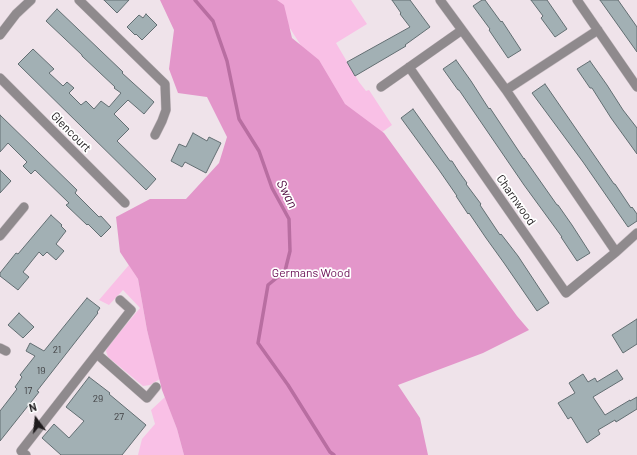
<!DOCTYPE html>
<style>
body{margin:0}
#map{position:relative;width:637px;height:455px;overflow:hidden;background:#efe3ea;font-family:Barlow,sans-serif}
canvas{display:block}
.north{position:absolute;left:16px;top:399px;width:40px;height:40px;-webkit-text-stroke:3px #fff;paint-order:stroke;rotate:345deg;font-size:11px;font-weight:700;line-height:16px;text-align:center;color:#1f1b1d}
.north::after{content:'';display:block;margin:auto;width:14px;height:18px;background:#1f1b1d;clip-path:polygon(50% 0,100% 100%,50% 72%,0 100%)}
</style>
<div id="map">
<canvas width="637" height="455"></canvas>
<div class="north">N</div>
</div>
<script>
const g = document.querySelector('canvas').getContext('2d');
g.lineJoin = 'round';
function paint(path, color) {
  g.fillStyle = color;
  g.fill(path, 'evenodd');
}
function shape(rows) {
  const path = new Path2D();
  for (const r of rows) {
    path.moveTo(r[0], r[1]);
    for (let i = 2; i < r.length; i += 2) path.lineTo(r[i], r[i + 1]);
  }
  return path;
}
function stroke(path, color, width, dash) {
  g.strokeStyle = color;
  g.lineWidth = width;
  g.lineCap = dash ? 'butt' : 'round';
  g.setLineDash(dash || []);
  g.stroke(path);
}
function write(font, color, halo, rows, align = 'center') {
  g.font = font + ' Barlow,sans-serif';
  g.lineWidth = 3.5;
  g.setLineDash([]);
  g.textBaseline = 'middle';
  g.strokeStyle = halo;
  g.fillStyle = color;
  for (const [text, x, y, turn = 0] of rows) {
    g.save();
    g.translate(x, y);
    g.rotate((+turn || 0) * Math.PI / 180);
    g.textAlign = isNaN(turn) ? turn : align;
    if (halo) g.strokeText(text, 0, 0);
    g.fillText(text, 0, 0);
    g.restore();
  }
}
paint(shape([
 [272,0,351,0,367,24,336,43,359,82,366,91,369,90,392,125,364,145],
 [129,265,138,279,147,330,160,379,150,385,143,386,108,357,106,351,109,345,140,308,123,290,109,305,99,300],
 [165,397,177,429,184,455,138,455,142,439,155,424,151,410]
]), '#f9c0e6');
paint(shape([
 [160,0,277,0,284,5,292,38,319,60,345,104,384,133,517,316,529,330,483,353,398,385,420,418,428,455,184,455,177,429,162,390,147,330,138,279,120,252,116,217,150,199,186,199,219,163,227,137,207,97,178,93,169,69,174,30]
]), '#e396ca');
stroke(shape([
 [195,0,213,21,227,61,239,119,259,151,272,188,289,219,290,251,285,271,268,285,258,343,288,385,330,452,334,455]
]), '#b86ea1', 3.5);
const building = shape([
 [104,0,129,0,117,13,104,0],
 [392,0,410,0,430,27,405,45,406,46,355,76,347,62,410,27,400,14,401,13,392,0],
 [482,0,485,0,501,22,502,21,521,50,508,58,489,30,490,29,473,6,482,0],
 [531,0,547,0,567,29,555,37,541,18,543,16,531,0],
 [600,0,618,0,637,27,637,52,600,0],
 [57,9,123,72,122,73,154,102,144,114,128,100,114,114,129,129,117,141,156,179,146,190,18,64,33,49,54,69,49,73,63,86,67,82,74,88,69,93,81,105,86,101,94,109,101,101,109,107,121,93,114,88,115,87,82,56,82,55,46,21,57,9],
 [146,14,157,25,142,40,136,34,135,35,127,27,139,15,143,18,146,14],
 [456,60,471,81,489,109,490,108,524,159,524,158,557,205,558,205,572,225,590,253,577,261,561,237,562,237,524,185,459,90,458,90,443,69,456,60],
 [590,61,607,85,623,110,637,128,637,154,611,118,592,88,590,88,577,69,590,61],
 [545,84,614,184,615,184,631,208,632,207,637,214,637,221,628,227,583,162,532,93,545,84],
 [413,109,450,161,452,161,459,172,467,183,466,184,481,204,480,205,500,235,501,234,518,256,549,303,537,311,504,263,486,238,469,213,468,214,456,196,457,196,439,170,401,118,413,109],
 [0,115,77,190,75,193,99,217,101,216,111,227,101,237,88,224,87,225,66,205,69,203,35,170,31,174,23,166,27,162,8,143,0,152,0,115],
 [193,133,207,141,209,137,221,143,206,173,185,162,182,167,171,161,179,144,186,147,193,133],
 [0,170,11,181,0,193,0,170],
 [51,215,62,225,61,226,66,231,56,244,64,251,56,260,47,252,43,256,39,252,23,272,29,277,18,290,0,276,0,273,16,253,18,254,51,215],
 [87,298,100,308,97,312,98,313,37,391,39,392,0,441,0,411,17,389,15,387,22,377,20,375,35,356,26,351,30,343,44,351,87,298],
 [19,313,34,327,23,338,8,325,19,313],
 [637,319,637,344,623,353,612,335,637,319],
 [617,370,623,379,593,397,605,415,630,400,630,401,637,397,637,409,616,422,615,420,598,430,600,434,587,443,571,417,568,419,558,403,575,393,569,383,583,374,588,382,595,378,597,382,617,370],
 [89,377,110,393,109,394,146,425,122,455,61,455,42,438,54,424,69,438,84,421,66,407,89,377]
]);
paint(building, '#a2b0b4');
stroke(building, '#626e72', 1);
const minor = shape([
 [79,0,165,84,166,110,162,121,155,135],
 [440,0,462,30],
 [577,0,637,87],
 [0,35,16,14,31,0],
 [409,67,566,293,616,252,637,233],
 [0,78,125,203],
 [381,87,462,30,506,90,616,252],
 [506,90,598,30],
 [0,236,24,207],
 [0,348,6,351],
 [97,354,147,398,156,387],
 [26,455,21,451,131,310,120,300]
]);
stroke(minor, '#cabfc5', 10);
stroke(minor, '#8f8a8d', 9);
write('10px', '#404043', null, [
 ["21",57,350],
 ["19",41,371],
 ["17",28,391],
 ["29",98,399],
 ["27",119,417]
]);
write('12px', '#1f1b1d', '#fff', [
 ["Glencourt",71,132,45],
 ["Charnwood",516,200,55]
]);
write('12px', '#6b1056', '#fff', [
 ["Germans Wood",311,273]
]);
write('italic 13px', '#4b053b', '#fff', [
 ["Swan",287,194,63]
]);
</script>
